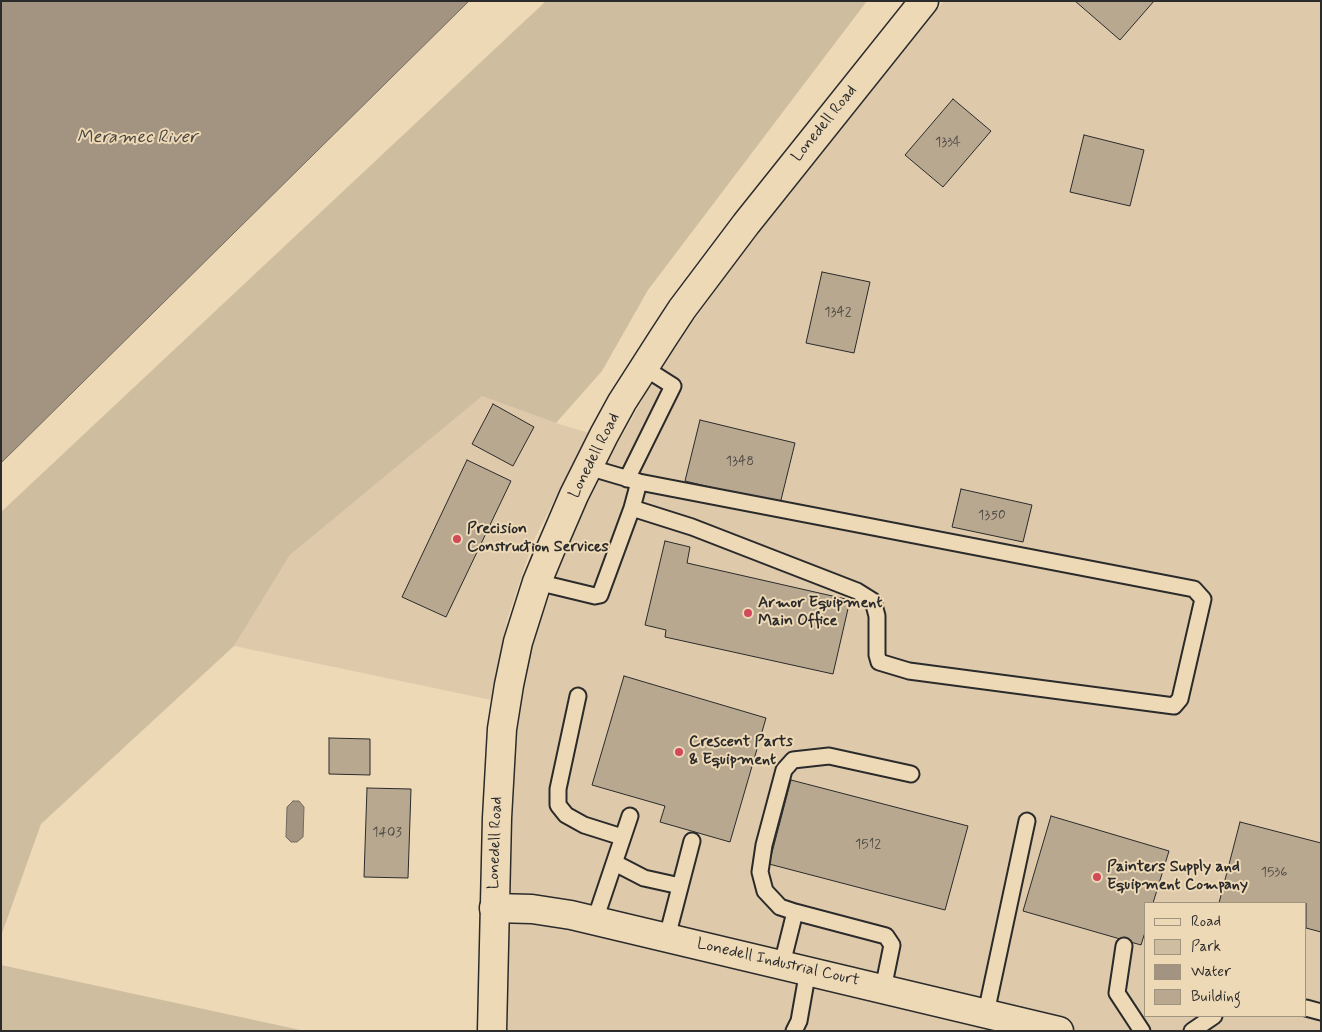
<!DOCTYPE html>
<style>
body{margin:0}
#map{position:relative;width:1322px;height:1032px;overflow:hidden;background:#eed9b7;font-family:Mynerve,sans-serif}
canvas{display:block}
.frame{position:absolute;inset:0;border:2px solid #2b2b2b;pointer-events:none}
.legend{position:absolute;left:1144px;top:902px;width:162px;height:115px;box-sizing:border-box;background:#eed9b7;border:1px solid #a0937f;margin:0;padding:6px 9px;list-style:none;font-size:15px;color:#2b2b2b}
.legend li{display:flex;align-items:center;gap:10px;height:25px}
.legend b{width:25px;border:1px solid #a0937f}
</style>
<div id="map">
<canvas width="1322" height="1032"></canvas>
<div class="frame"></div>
<ul class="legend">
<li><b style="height:6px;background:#eed9b7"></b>Road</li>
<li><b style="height:14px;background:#cfbda0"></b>Park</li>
<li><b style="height:14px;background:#a29480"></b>Water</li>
<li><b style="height:14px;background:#b8a890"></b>Building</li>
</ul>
</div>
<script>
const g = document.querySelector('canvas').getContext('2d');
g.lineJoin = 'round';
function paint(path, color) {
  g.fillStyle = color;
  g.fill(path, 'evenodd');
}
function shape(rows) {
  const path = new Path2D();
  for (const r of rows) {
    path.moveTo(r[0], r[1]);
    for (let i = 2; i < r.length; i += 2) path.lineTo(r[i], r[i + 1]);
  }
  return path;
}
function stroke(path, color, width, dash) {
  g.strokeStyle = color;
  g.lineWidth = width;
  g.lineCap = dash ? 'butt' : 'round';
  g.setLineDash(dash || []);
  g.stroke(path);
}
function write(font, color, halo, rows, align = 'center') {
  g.font = font + ' Mynerve,sans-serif';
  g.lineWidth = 4;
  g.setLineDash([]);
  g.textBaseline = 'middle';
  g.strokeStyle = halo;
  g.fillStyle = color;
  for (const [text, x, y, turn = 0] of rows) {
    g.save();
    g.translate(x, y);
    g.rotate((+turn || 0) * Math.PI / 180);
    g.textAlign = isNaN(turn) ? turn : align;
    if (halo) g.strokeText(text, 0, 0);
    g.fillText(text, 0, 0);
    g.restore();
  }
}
paint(shape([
 [944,1,1321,1,1321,1031,506,1031,513,767,520,702,534,639,555,579,583,512,613,452,661,366,738,259],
 [1146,903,1306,903,1306,1016,1146,1016],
 [482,395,556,423,589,433,533,542,508,617,491,700,234,646,290,555]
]), '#decaab');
paint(shape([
 [546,1,867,1,648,290,602,371,556,423,482,396,290,555,234,646,41,824,1,936,1,512],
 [1,965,305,1031,1,1031]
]), '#cfbda0');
const water = shape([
 [1,1,469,1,1,463,1,1],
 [293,801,299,801,304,807,303,837,297,842,291,842,286,837,287,807,293,801]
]);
paint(water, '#a29480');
stroke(water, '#726a5e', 1);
const building = shape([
 [1075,1,1154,1,1120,40,1075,1],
 [953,99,991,131,943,187,905,155,953,99],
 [1084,135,1144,150,1130,206,1070,192,1084,135],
 [822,272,870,282,854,353,806,343,822,272],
 [493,404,534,427,513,466,472,444,493,404],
 [700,420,795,443,780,504,685,481,700,420],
 [467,460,511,481,446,617,402,597,467,460],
 [961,489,1032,505,1023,542,952,527,961,489],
 [665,541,690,547,687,563,850,600,833,674,665,637,666,630,645,625,665,541],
 [624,676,766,718,730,842,660,822,665,806,592,785,624,676],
 [329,738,370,739,370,775,329,774,329,738],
 [791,780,968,826,945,910,769,864,791,780],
 [367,788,411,789,408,878,364,877,367,788],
 [1051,816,1169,851,1153,903,1146,903,1146,929,1141,945,1023,911,1051,816],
 [1240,822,1321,843,1321,932,1306,928,1306,903,1219,903,1240,822]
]);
paint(building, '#b8a890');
stroke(building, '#2b2b2b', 1);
const service = shape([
 [588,467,639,482,1194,589,1203,599,1180,699,1174,706,909,671,879,662,877,655,877,616,873,601,857,591,692,527,632,508,639,482],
 [627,479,673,386,643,367],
 [537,582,595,596,600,595,632,508],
 [578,696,558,789,558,805,566,815,584,825,622,837],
 [615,863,644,878,680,886],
 [795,912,886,936,892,945,883,989],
 [595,920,630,816],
 [667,937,692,841],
 [1124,946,1117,993,1142,1031],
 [782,964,795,912,780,907,765,891,760,872,764,845,784,770,793,760,829,756,911,774],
 [1306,1008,1321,1012],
 [986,1013,1027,821],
 [794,1031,799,1021,808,970],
 [1192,1031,1214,1016]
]);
const minor = shape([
 [494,908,532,909,571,915,1059,1031]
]);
const tertiary = shape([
 [492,1031,497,818,502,729,509,685,518,642,537,582,549,553,574,495,604,435,622,402,663,338,682,309,746,224,924,1]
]);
stroke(service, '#2b2b2b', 19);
stroke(minor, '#2b2b2b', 31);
stroke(tertiary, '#2b2b2b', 31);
stroke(service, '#eed9b7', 15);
stroke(minor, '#eed9b7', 28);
stroke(tertiary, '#eed9b7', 28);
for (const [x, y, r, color] of [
 [457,539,5,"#d1495b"],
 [748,613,5,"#d1495b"],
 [679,752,5,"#d1495b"],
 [1097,877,5,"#d1495b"]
]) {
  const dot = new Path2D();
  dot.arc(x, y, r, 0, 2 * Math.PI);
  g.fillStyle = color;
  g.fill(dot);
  stroke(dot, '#eed9b7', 2);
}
write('14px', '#4e4a44', null, [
 ["1334",948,143],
 ["1342",838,313],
 ["1348",740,462],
 ["1350",992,516],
 ["1403",387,833],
 ["1512",868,845],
 ["1536",1274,873]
]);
write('16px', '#2b2b2b', '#eed9b7', [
 ["Lonedell Road",825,124,-51],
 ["Lonedell Road",595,456,-63],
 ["Lonedell Road",496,843,-88],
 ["Lonedell Industrial Court",778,963,13]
]);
write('bold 16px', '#2b2b2b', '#eed9b7', [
 ["Precision",467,530],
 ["Construction Services",467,548],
 ["Armor Equipment",758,604],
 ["Main Office",758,622],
 ["Crescent Parts",689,743],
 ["& Equipment",689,761],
 ["Painters Supply and",1107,868],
 ["Equipment Company",1107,886]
], 'left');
write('italic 18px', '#494540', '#eed9b7', [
 ["Meramec River",137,138]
]);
</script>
